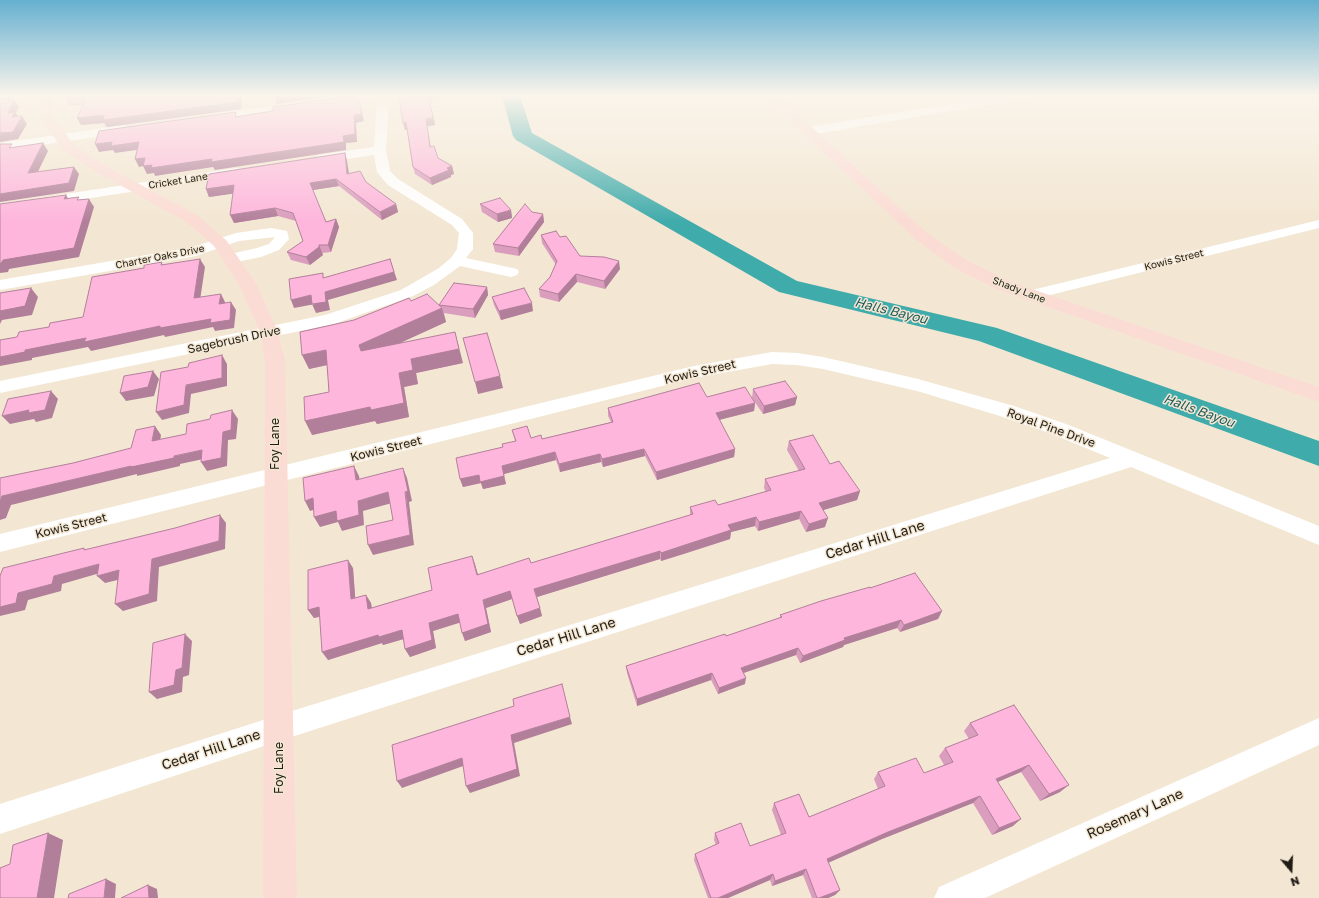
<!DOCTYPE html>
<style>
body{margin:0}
#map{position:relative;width:1319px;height:898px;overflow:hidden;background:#f3e7d3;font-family:"Golos Text",sans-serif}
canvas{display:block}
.north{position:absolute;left:1271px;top:850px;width:40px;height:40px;-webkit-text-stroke:3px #f3e7d3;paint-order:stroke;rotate:161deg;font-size:11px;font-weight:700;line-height:16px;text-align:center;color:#211c15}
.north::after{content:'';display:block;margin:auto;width:14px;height:18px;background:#211c15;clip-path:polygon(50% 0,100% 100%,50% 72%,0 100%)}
</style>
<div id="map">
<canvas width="1319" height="898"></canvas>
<div class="north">N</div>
</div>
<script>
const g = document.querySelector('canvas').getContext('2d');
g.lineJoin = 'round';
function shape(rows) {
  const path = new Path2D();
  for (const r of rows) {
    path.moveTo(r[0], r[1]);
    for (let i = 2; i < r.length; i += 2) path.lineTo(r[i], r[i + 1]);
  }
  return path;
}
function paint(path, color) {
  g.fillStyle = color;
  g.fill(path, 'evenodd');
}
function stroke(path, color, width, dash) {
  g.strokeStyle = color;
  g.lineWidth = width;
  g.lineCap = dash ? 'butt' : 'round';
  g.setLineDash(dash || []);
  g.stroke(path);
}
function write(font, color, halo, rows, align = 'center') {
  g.font = font + ' "Golos Text",sans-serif';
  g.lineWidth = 3;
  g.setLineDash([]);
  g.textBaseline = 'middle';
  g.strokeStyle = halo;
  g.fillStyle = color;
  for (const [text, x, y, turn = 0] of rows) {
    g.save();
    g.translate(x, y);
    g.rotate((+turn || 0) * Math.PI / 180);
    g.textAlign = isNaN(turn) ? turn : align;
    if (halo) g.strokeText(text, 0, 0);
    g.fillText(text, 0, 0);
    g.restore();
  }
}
paint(shape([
 [502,96,520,96,532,133,797,281,997,328,1319,441,1319,466,979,341,779,292,516,140,513,136,502,96]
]), '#40abab');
paint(shape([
 [0,96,16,96,14,98,0,100,0,96],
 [344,96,376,96,370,99,333,104,327,101,329,99,344,96],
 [377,96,389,96,386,150,390,171,398,179,462,219,473,233,473,249,466,258,517,269,519,272,517,275,511,277,460,266,434,285,413,296,334,324,0,393,0,381,325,315,401,290,439,268,451,258,457,249,459,233,452,225,388,185,377,172,374,155,319,163,313,159,319,155,374,147,377,96],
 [999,96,1026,96,1020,99,810,135,804,131,810,127,999,96],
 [299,103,303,104,305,106,303,108,210,122,204,118,210,114,299,103],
 [125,125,131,129,129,132,0,151,0,143,125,125],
 [236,168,241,169,243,172,241,175,0,212,0,204,236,168],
 [1319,220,1319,228,1030,300,1024,298,1022,295,1024,292,1319,220],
 [271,228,287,231,289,239,279,250,261,257,231,263,226,261,223,258,226,255,257,248,269,244,275,237,239,241,196,256,0,290,0,280,193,247,236,233,271,228],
 [772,352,797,353,823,357,918,379,1014,406,1066,424,1319,526,1319,545,1131,467,279,741,0,834,0,804,279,715,1110,458,1052,434,1000,416,917,391,823,369,797,365,772,364,694,378,0,552,0,534,694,366,772,352],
 [1319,718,1319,745,985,898,934,898,939,887,1319,718]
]), '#fff');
paint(shape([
 [38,96,50,96,55,119,71,141,80,149,106,166,197,215,226,240,257,285,278,332,285,361,297,898,263,898,265,361,260,332,239,285,214,246,185,221,96,172,70,155,61,147,41,119,38,96],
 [765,96,778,96,927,233,968,261,1011,282,1319,387,1319,402,999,290,956,269,915,239,765,96]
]), '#fbdcd5');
paint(shape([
 [66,96,242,96,241,109,107,127,104,123,81,125,83,105,69,105,65,98],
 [399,96,432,96,433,101,430,101,435,125,427,126,431,147,438,158,452,166,454,174,451,175,451,177,432,185,415,174,413,167,407,130,405,130,403,123],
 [345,153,347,161,349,173,366,182,396,204,398,212,382,220,339,186,313,190,326,222,336,219,339,227,331,252,322,253,323,255,310,265,291,260,287,252,303,241,296,221,278,216,234,223,233,193,209,197,206,189],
 [480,204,511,210,512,218,498,222,482,212],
 [532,212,543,214,544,222,519,256,495,252,493,244],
 [541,235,560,237,580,256,620,269,605,289,577,282,559,302,540,297,539,289,550,277,556,265,542,243],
 [487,287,488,295,475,318,444,313,446,322,400,343,463,363,416,373,418,384,404,387,409,417,377,424,375,421,312,435,329,392,327,365,309,369,354,320,411,301,439,306,439,305],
 [492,297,533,311,501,320,494,305],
 [753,389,797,397,795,405,763,414,752,398],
 [755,403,754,411,719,420,735,449,734,457,657,480,645,456,603,467,601,462,560,472,556,460,504,474,506,484,483,489,481,483,463,487,460,479,503,447,515,441,512,430,531,438,542,439,611,422,608,416,608,408],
 [789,441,830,464,860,491,857,500,823,510,825,527,806,532,799,519,758,531,755,526,731,532,730,539,684,554,661,561,660,559,537,597,542,616,520,624,512,599,486,608,491,632,465,641,460,622,433,631,436,648,410,657,405,649,404,639,383,645,382,643,328,660,320,617,314,618,308,610,353,568,355,598,366,595,371,603,372,608,432,590,472,556,478,574,531,563,690,515,690,507,718,505,766,492,764,488,765,479,799,471,787,450],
 [870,588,942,611,938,619,900,632,897,628,844,645,843,647,800,663,796,655,744,673,745,684,718,694,711,680,637,706,627,673,626,666,726,636,780,618,780,615],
 [1014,705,1060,792,1040,801,1021,772,998,782,1013,826,992,835,973,803,882,839,828,863,840,890,835,895,828,898,812,898,803,875,772,886,770,880,728,898,708,898,694,860,695,854,716,845,714,840,715,833,750,846,781,835,772,810,774,803,809,817,878,789,874,779,878,772,924,773,944,765,939,756,945,748,969,739,964,731,970,723]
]), '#da9dbd');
paint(shape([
 [238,96,242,96,241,109,107,127,104,123,81,125,77,118],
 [283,96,333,96,277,104,274,97],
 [358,96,364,121,356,123,357,142,346,143,346,150,215,170,213,167,155,176,154,173,147,174,143,166,139,167,135,159,343,136,354,115],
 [429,96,432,96,433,101,430,101,435,125,427,126,432,154,426,119],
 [9,97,13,102,14,99,19,107,16,113,20,119,22,116,27,124,18,139,0,142,0,133,8,113,8,100],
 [406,122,408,130,405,130,403,123],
 [112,142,139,142,143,149,115,153,113,150,99,152,95,144],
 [43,143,48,151,34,180,28,173],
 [345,153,347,161,350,181,347,174],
 [452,166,454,174,451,175,451,177,432,185,430,178,447,168],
 [74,167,79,174,74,191,0,202,0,194],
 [336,179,339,186,313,190,310,183],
 [234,185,238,193,209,197,206,189],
 [66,195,71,203,64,199],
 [89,199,94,207,79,257,9,269,8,272,0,273,0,264,3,260],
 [396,204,398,212,382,220,380,212],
 [275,208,278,216,234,223,230,215],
 [511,210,512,218,498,222,497,214],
 [543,214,544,222,519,256,518,248],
 [336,219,339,227,331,252,328,245],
 [319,245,323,255,310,265,306,257],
 [200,259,205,267,199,307,194,298],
 [390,259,397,280,328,300,330,310,316,313,312,304,325,292],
 [619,261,620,269,605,289,604,281],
 [576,274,577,282,559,302,558,294],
 [487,287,488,295,475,318,473,309],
 [31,288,38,297,32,315,2,320,0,324,0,311],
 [221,294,225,302,224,312,219,304],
 [311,295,315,304,294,308,291,300],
 [231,302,236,310,234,328,215,331,213,327,165,337,164,335,91,351,88,347,32,358,32,360,0,366,0,357,25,350],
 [532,303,533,311,501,320,499,311],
 [442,308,446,322,365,359,367,365,359,345],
 [455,332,463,363,416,373,418,384,404,387,409,417,377,424,375,421,312,435,305,421,399,373,411,359],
 [326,350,332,364,309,369,302,355],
 [222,355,227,364,227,386,191,394,189,413,162,420,156,412],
 [153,371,159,379,154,396,126,401,120,393],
 [500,376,503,388,478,394,475,382],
 [51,391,58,399,52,418,36,422,34,419,10,424,2,416,29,410],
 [797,397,795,405,763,414,764,406],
 [755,403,754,411,715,421,716,413],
 [232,410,238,419,236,439,228,440,227,466,207,471,201,462,223,432],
 [155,426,161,435,159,449,152,441],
 [644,449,645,456,603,467,602,459],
 [735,449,734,457,657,480,656,472],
 [202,450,208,458,180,464,180,466,137,476,137,474,11,505,6,518,0,520,0,502,2,496,131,466],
 [555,452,556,460,504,474,502,466],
 [600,454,601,462,560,472,559,464],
 [354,466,359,476,361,490,356,480],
 [403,468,407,478,412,501,409,502,414,545,373,555,368,545,410,535],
 [479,475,504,476,506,484,483,489,481,483,463,487,460,479],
 [860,491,857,500,817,512,819,503],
 [388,492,392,503,363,511,364,525,342,531,338,522,320,527,314,517,358,501],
 [313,498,319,508,310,511,305,501],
 [801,511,799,519,758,531,759,522],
 [220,515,226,523,225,549,159,567,157,601,123,611,115,604,152,559],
 [756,517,755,526,731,532,730,539,661,561,661,553,728,525],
 [828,518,825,527,806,532,809,524],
 [660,551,660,559,537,597,534,589],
 [472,556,475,564,480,583,477,575],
 [348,560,353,568,356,608,351,599],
 [99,564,107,571,62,584,61,591,28,600,25,610,0,616,0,607,18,593,54,576],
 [119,570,126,578,105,583,97,576],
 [510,591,512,599,486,608,491,632,465,641,462,633,483,600],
 [366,595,371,603,373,618,368,609],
 [319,607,325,615,314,618,308,610],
 [540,608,542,616,520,624,517,616],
 [942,611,938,619,900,632,904,625],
 [458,614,462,622,433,631,436,648,410,657,405,649,429,623],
 [901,620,897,628,844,645,843,647,800,663,803,656,844,638],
 [402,630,407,638,383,645,382,643,328,660,322,652,378,635],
 [185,634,192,641,189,675,183,677,182,692,157,699,149,692,176,670],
 [798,648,796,655,740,674,741,668],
 [712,673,711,680,637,706,637,699],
 [746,678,745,684,718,694,719,688],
 [570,717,572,724,514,743,520,776,470,793,466,786,511,735],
 [462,758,466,765,402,788,397,781],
 [1029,765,1021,772,988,786,996,779],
 [1069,785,1060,792,1040,801,1049,794],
 [980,796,973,803,882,839,823,865,827,859,888,832],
 [1021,819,1013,826,992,835,999,828],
 [48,833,63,840,54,898,37,898],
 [806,869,803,875,772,886,775,881],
 [773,874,770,880,728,898,718,898],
 [106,879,116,884,115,898,104,898],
 [148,885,157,889,158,898,149,898],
 [840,890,835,895,828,898,819,898]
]), '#b27f9a');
const building = shape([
 [66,96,238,96,238,102,103,120,104,115,77,118,87,97,65,98,66,96],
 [274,96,283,96,274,97,274,96],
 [349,96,358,96,362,114,354,115,355,134,343,136,344,142,211,162,212,159,151,168,152,165,143,166,145,158,135,159,139,142,111,146,112,142,95,144,99,131,236,112,235,117,273,111,273,107,349,96],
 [399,96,429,96,433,118,426,119,430,147,434,146,438,158,452,166,447,168,449,170,430,178,413,167,406,122,403,123,399,96],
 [9,97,8,100,14,99,8,113,15,112,12,117,22,116,13,132,0,133,0,98,9,97],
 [43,143,28,173,74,167,69,183,0,194,0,144,12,144,9,148,43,143],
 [345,153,347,174,360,171,366,182,396,204,380,212,336,179,310,183,326,222,336,219,328,245,319,245,319,247,306,257,287,252,303,241,293,213,275,208,230,215,234,185,206,189,209,174,345,153],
 [66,195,64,199,79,197,77,200,89,199,74,248,3,260,1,263,0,264,0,204,66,195],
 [500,198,511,210,497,214,480,204,500,198],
 [525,204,532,212,543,214,518,248,493,244,525,204],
 [556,231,560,237,566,236,580,256,604,257,619,261,604,281,576,274,558,294,539,289,550,277,557,261,541,235,556,231],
 [200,259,194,298,221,294,219,304,231,302,230,320,210,323,211,319,160,328,160,326,84,342,86,338,25,350,25,352,0,357,0,340,17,337,19,332,49,327,50,323,83,317,92,277,144,268,144,265,162,262,161,265,200,259],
 [390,259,394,272,325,292,326,302,312,304,311,295,291,300,289,279,323,273,323,278,390,259],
 [454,283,487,287,473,309,439,305,454,283],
 [31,288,25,306,0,311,0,293,31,288],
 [524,288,532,303,499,311,492,297,524,288],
 [427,294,442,308,359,345,361,351,455,332,459,349,411,359,413,370,399,373,404,403,371,410,370,407,305,421,304,397,329,392,326,350,302,355,300,332,354,320,409,298,411,301,427,294],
 [487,333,500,376,475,382,463,338,487,333],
 [222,355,222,378,186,385,184,405,156,412,161,372,188,367,189,363,222,355],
 [153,371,148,387,120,393,124,376,153,371],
 [785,381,797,397,764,406,753,389,785,381],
 [699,383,707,397,745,387,755,403,716,413,735,449,656,472,644,449,602,459,600,454,559,464,555,452,502,466,504,476,480,482,479,475,460,479,456,458,503,447,502,444,516,441,512,430,527,426,531,438,541,435,542,439,613,422,608,408,699,383],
 [51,391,45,410,28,413,29,410,2,416,8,399,51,391],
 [232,410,231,430,223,432,221,458,201,462,202,450,174,456,174,458,131,467,131,466,2,496,0,502,0,478,73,463,131,448,136,430,155,426,152,441,186,434,187,424,210,419,211,415,232,410],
 [813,435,830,464,839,461,860,491,819,503,828,518,809,524,801,511,759,522,756,517,728,525,731,530,685,545,661,553,660,551,534,589,540,608,517,616,510,591,483,600,488,624,462,633,458,614,429,623,432,640,405,649,402,630,379,637,378,635,322,652,319,607,308,610,308,570,348,560,351,599,366,595,368,609,432,590,428,568,472,556,477,575,529,558,531,563,693,514,690,507,715,500,718,505,771,490,765,479,805,469,789,441,813,435],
 [354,466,356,480,403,468,408,491,405,492,410,535,368,545,366,526,393,520,388,492,358,501,359,515,337,521,336,511,314,517,313,498,305,501,303,478,354,466],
 [220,515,219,541,152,559,149,594,115,604,119,570,97,576,99,564,54,576,52,584,18,593,16,603,0,607,0,576,3,568,84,548,84,550,175,528,220,515],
 [915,573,942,611,904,625,901,620,844,638,845,640,803,656,798,648,741,668,746,678,719,688,712,673,637,699,626,666,725,634,726,636,782,617,780,615,821,601,870,587,870,588,915,573],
 [185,634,182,668,176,670,174,685,149,692,153,643,185,634],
 [562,684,570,717,511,735,517,769,466,786,462,758,397,781,392,745,514,706,513,699,562,684],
 [1014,705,1069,785,1049,794,1029,765,996,779,1021,819,999,828,980,796,888,832,827,859,840,890,819,898,817,898,806,869,775,881,773,874,718,898,711,898,695,854,719,843,715,833,741,823,750,846,786,833,774,803,799,794,809,817,885,786,878,772,916,758,924,773,953,762,945,748,978,735,970,723,1014,705],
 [48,833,37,898,0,898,0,868,10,864,13,845,48,833],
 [106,879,104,898,68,898,69,894,106,879],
 [148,885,149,898,121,898,148,885]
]);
paint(building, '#feb6dc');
stroke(building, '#b27f9a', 1);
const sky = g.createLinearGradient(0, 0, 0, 222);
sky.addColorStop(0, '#65b0d0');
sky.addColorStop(0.43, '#faf4eb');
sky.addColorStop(1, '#faf4eb00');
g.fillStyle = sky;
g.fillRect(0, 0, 1319, 222);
write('10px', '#211c15', '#f3e7d3', [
 ["Cricket Lane",178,181,-9],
 ["Charter Oaks Drive",160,257,-11],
 ["Kowis Street",1174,260,-14],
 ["Shady Lane",1019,290,21]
]);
write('12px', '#211c15', '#f3e7d3', [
 ["Sagebrush Drive",234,340,-12],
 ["Kowis Street",700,372,-13],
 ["Royal Pine Drive",1051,428,20],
 ["Foy Lane",275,444,-90],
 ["Kowis Street",386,449,-14],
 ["Kowis Street",71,526,-14],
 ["Foy Lane",279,768,-90]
]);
write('italic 13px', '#205c5c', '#f3e7d3', [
 ["Halls Bayou",891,311,14],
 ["Halls Bayou",1199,411,20]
]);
write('14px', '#211c15', '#f3e7d3', [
 ["Cedar Hill Lane",875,540,-17],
 ["Cedar Hill Lane",566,637,-17],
 ["Cedar Hill Lane",211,750,-18],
 ["Rosemary Lane",1135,814,-24]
]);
</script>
